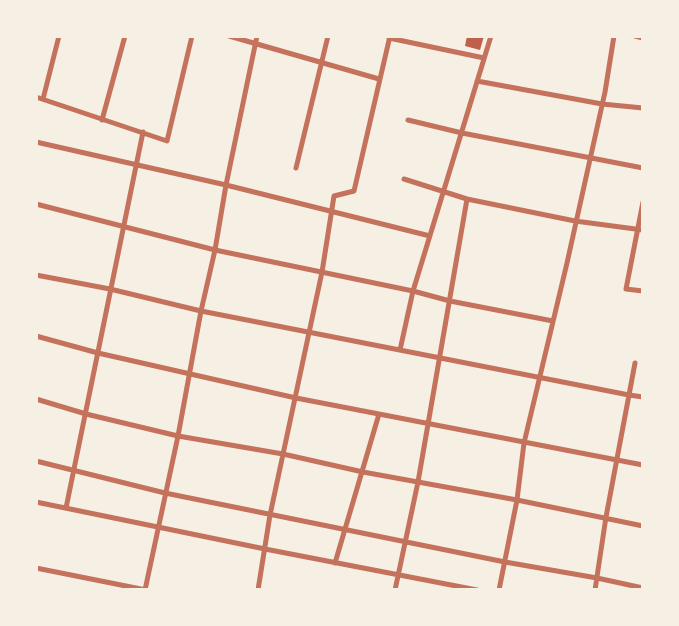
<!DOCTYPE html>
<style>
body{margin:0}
#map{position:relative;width:679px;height:626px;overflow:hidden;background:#f6efe4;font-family:Mulish,sans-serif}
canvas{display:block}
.frame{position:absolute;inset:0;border:38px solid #f6efe4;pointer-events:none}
</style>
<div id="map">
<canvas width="679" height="626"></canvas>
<div class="frame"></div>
</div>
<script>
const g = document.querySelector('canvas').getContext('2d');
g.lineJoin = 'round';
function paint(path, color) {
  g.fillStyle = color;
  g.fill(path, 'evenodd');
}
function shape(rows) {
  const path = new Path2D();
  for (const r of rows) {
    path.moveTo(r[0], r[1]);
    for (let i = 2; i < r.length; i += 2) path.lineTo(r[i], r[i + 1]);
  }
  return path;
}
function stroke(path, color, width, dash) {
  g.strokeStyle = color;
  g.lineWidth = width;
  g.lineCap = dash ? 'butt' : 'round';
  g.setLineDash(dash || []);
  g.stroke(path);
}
paint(shape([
 [467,36,484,36,480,50,465,46]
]), '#bf614a');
stroke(shape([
 [229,36,379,79],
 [635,36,643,38],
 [389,38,484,58],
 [477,81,602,104,643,108],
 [36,97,167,141,192,36],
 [43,99,59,36],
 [102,120,125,36],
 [408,120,462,133,643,168],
 [36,142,226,185,430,236],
 [296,168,328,36],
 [404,179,467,199,575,221,643,230],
 [643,202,626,289,643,291],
 [36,204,215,250,413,291,450,301,553,321],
 [36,275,110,289,201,311,629,395,606,517,595,590],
 [36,336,98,353,296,398,643,465],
 [400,350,413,291,491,36],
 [635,363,629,395,643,397],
 [36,399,86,414,178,436,283,454,363,472,517,500,643,526],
 [36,461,165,493,505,562,597,578,643,588],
 [36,502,265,549,477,590],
 [66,508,143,132],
 [335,563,379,414],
 [36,568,146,590],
 [145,590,178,436,201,311,215,250,226,185,257,36],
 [258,590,270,515,322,272,334,196,354,191,390,36],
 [395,590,418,482,467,199],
 [499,590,517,500,524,443,567,263,605,92,614,36]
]), '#c5725c', 5);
</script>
